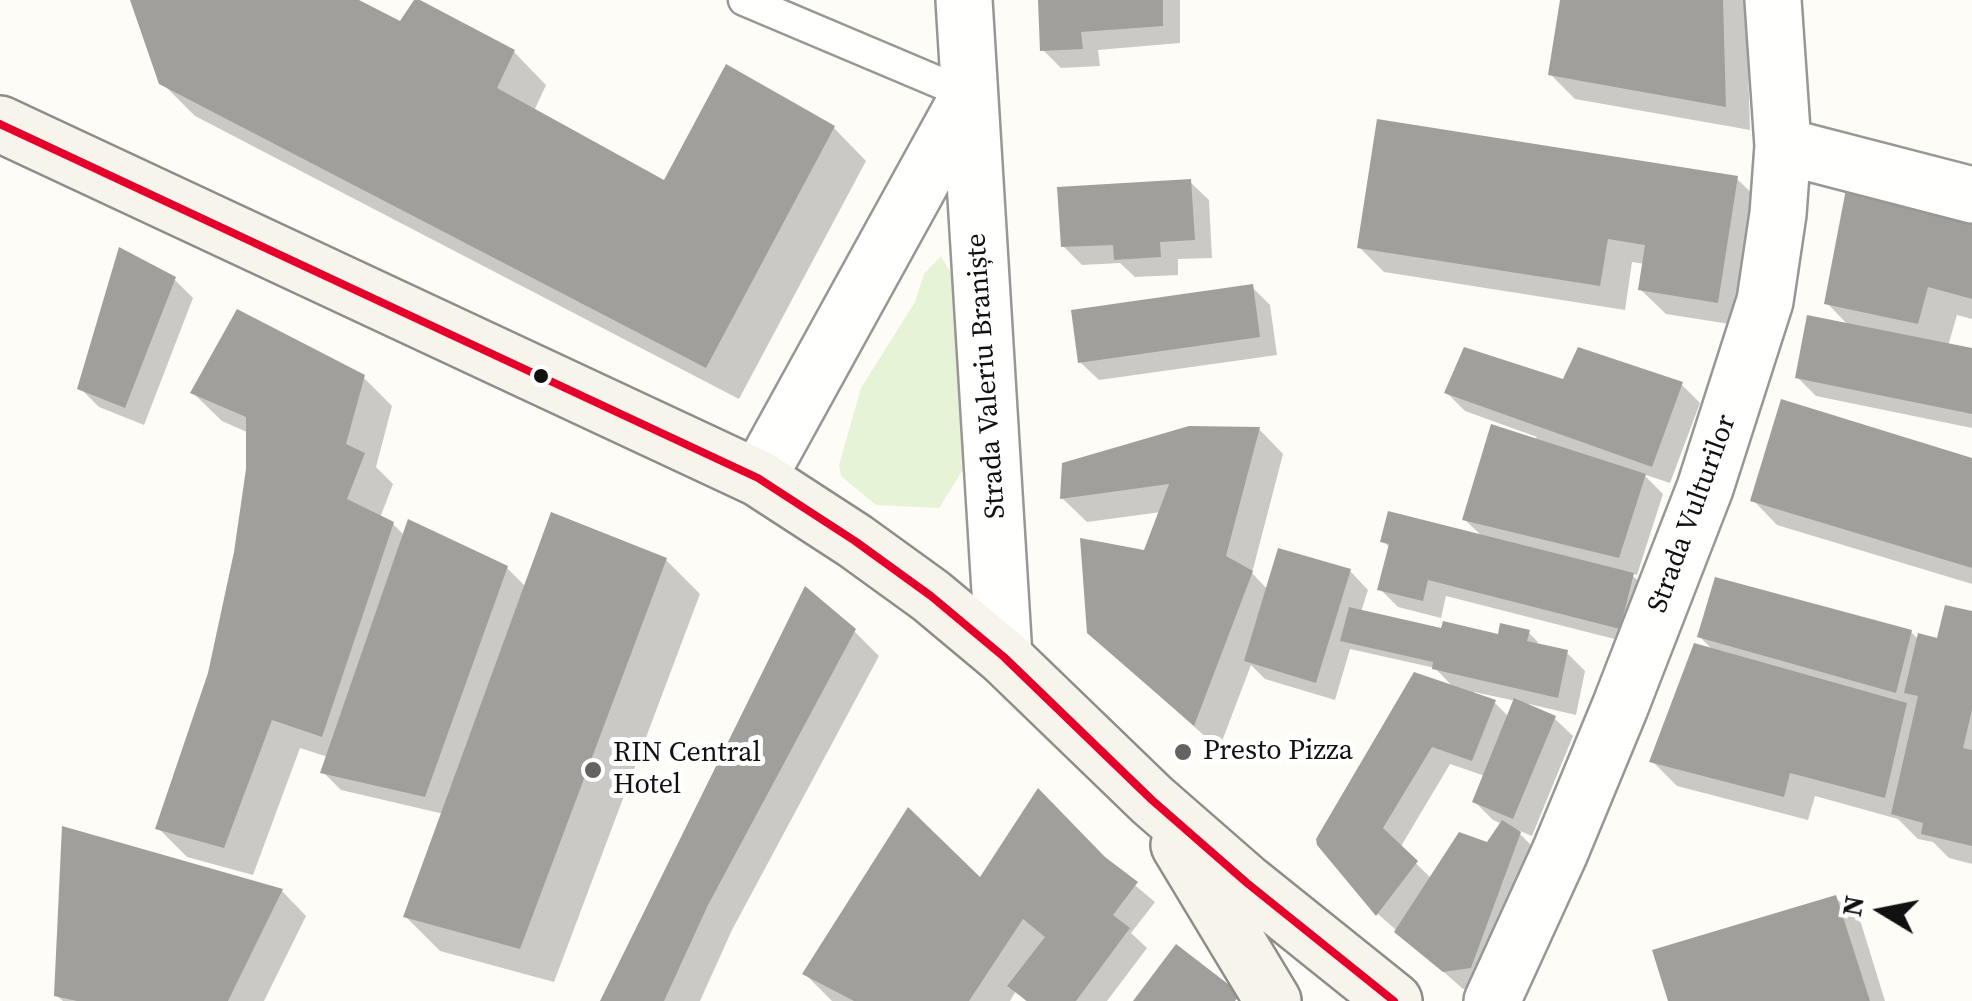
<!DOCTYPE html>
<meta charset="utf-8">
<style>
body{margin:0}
#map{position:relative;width:1972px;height:1001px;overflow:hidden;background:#fdfcf7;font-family:"Source Serif 4",serif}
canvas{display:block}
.north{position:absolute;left:1832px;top:861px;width:100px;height:100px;-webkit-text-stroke:8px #fff;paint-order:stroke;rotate:280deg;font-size:28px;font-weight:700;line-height:40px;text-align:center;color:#111}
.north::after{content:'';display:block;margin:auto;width:35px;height:45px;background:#111;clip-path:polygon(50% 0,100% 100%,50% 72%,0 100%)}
</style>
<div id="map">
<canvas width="1972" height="1001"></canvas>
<div class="north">N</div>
</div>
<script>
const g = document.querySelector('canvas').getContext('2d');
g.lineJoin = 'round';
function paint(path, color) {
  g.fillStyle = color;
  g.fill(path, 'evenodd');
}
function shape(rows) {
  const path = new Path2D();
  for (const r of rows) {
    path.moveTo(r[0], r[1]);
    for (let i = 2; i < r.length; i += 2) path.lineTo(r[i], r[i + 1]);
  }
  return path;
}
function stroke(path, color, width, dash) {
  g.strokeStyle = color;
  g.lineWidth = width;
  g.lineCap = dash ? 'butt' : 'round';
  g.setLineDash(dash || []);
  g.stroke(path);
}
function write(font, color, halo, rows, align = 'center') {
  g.font = font + ' "Source Serif 4",serif';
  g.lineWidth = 10;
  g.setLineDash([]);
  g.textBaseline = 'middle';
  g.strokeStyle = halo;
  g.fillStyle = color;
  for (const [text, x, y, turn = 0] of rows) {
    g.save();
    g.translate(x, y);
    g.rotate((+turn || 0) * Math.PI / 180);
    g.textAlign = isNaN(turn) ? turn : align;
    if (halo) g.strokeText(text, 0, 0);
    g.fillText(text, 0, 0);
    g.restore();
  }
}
paint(shape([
 [941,256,952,275,969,460,939,508,876,505,841,476,839,465,861,388,915,302,924,274]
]), '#e7f3d7');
paint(shape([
 [133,0,353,0,401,25,514,52,546,85,534,111,665,184,834,128,866,161,739,399,195,116,161,82],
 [1041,0,1180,0,1180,43,1098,50,1100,66,1061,68,1043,50],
 [1563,0,1746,0,1750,130,1575,99,1550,74],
 [1737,179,1762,203,1742,326,1666,314,1641,290,1645,264,1632,262,1625,310,1384,272,1359,247],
 [1190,182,1209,200,1212,258,1178,259,1178,275,1135,277,1120,263,1082,265,1063,246],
 [1972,223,1972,319,1957,315,1948,346,1972,351,1972,428,1816,396,1797,377,1849,326,1827,303],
 [174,279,193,298,144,425,99,407,80,388],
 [1252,287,1270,305,1277,355,1099,380,1080,362],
 [363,377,392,406,376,467,393,484,380,518,393,524,405,536,507,568,526,587,666,560,700,594,554,982,440,951,406,917,444,814,341,790,323,772,328,757,300,748,253,875,187,857,158,828,210,673,236,552,249,469,249,433,222,421,193,393],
 [1564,382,1682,385,1700,403,1670,483,1643,474,1663,494,1637,575,1630,573,1651,594,1638,645,1446,596,1441,618,1398,607,1380,589,1390,548,1383,541,1484,538,1464,519,1537,437,1465,411,1447,393],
 [1259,429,1283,454,1252,573,1268,590,1350,571,1368,590,1361,612,1443,631,1500,637,1528,632,1538,642,1537,646,1567,653,1585,671,1576,715,1529,704,1529,707,1554,718,1573,736,1532,836,1515,829,1538,852,1489,985,1463,989,1378,914,1319,844,1455,689,1435,668,1350,649,1335,700,1265,679,1251,665,1219,749,1089,632,1145,553,1161,512,1087,522,1062,498],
 [1474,692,1516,701,1509,717,1495,703,1473,695],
 [1450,764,1485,776,1475,802,1493,820,1502,824,1488,846,1432,879,1400,848],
 [1972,460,1972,584,1777,525,1753,500],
 [1972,614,1972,864,1949,858,1933,842,1918,839,1898,819,1815,796,1808,820,1677,786,1652,761,1715,652,1700,637,1911,632,1919,640,1939,641],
 [854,631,879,656,732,930,700,1001,603,1001],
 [1106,861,1155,902,1131,933,1147,948,1107,1001,1026,1001,1016,991,1010,1001,832,1001,805,974,980,880],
 [282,891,306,916,264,1001,63,1001,56,995],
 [1836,898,1861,923,1885,1001,1671,1001]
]), '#0003');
paint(shape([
 [130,0,359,0,400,21,414,0,420,0,515,50,497,88,664,180,726,64,835,126,706,368,159,84],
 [1038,0,1163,0,1163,26,1081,32,1083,49,1040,51],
 [1560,0,1723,0,1726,107,1548,75],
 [1377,119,1738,176,1718,303,1638,290,1645,245,1608,239,1600,286,1357,248],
 [1191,179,1195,240,1160,242,1161,257,1114,260,1113,245,1061,247,1057,187],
 [1846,189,1972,221,1972,299,1928,287,1918,324,1824,304],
 [119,247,176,277,125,408,77,389],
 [1253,284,1260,337,1078,363,1071,310],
 [237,309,365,375,346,444,365,453,347,499,394,522,322,737,272,720,224,848,155,829,208,673,234,552,246,469,246,417,190,393],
 [1807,315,1972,348,1972,414,1795,378],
 [1464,347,1563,379,1578,347,1683,382,1652,467,1444,393],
 [1781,399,1972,458,1972,568,1750,501],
 [1491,424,1646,474,1619,558,1462,520],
 [1189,426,1260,427,1226,556,1253,571,1194,726,1087,633,1080,538,1144,550,1169,484,1060,499,1062,463],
 [1388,511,1634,573,1620,629,1428,580,1423,601,1377,590,1389,544,1380,542],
 [551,512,667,558,520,949,403,917],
 [408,519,508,566,425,797,320,773],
 [1278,548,1351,569,1316,683,1244,661],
 [1715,577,1912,630,1896,693,1697,637],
 [805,586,856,629,708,905,664,1001,600,1001],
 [1945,605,1972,611,1972,710,1963,748,1972,750,1972,846,1921,834,1923,823,1891,814,1918,696,1904,693,1918,633,1937,638],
 [1349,607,1441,628,1443,621,1498,634,1500,623,1530,630,1527,641,1568,650,1558,698,1432,669,1433,662,1340,641],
 [1694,643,1907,703,1885,798,1790,773,1784,797,1649,762],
 [1414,672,1496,700,1472,761,1432,747,1383,828,1418,861,1376,916,1317,845,1316,839],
 [1514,698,1556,716,1513,819,1472,802],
 [1038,788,1105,857,1138,882,1113,915,1130,928,1076,1001,1027,1001,1007,986,1045,937,1023,919,969,1001,854,1001,802,974,908,807,980,877],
 [1502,820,1521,832,1471,968,1443,972,1394,932,1459,832,1487,842],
 [62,826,283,889,228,1001,77,1001,54,996],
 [1836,895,1870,1001,1668,1001,1652,950],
 [1176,944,1241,994,1235,1001,1133,1001]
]), '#a19f9c');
const lane = shape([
 [744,0,969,95]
]);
const street = shape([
 [964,0,1004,657],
 [1783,146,1972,195],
 [758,478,969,95],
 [1492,1001,1560,852,1620,707,1705,488,1765,301,1778,214,1783,146,1773,0]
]);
const secondary = shape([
 [0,124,758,478,855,541,931,596,1004,657,1152,800,1247,883,1394,1001],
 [1179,845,1273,1001]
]);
stroke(lane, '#979795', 35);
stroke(street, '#979795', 60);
stroke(secondary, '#8e8d8b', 60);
stroke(lane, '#fffffe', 30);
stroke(street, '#fffffe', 55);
stroke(secondary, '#f6f4eb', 55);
stroke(shape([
 [0,124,758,478,855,541,931,596,1004,657,1152,800,1247,883,1394,1001]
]), '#e4002b', 8);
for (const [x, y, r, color] of [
 [541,376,9,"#111"],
 [1183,752,10,"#646362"],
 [593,770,10,"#646362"]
]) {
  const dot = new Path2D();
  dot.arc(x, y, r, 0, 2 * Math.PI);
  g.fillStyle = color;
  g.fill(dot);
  stroke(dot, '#fff', 4);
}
write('28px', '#111', '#fff', [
 ["Strada Valeriu Braniște",987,376,-94],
 ["Strada Vulturilor",1693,514,-70]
]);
write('28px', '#111', '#fff', [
 ["Presto Pizza",1203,752],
 ["RIN Central",613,754],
 ["Hotel",613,786]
], 'left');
</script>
